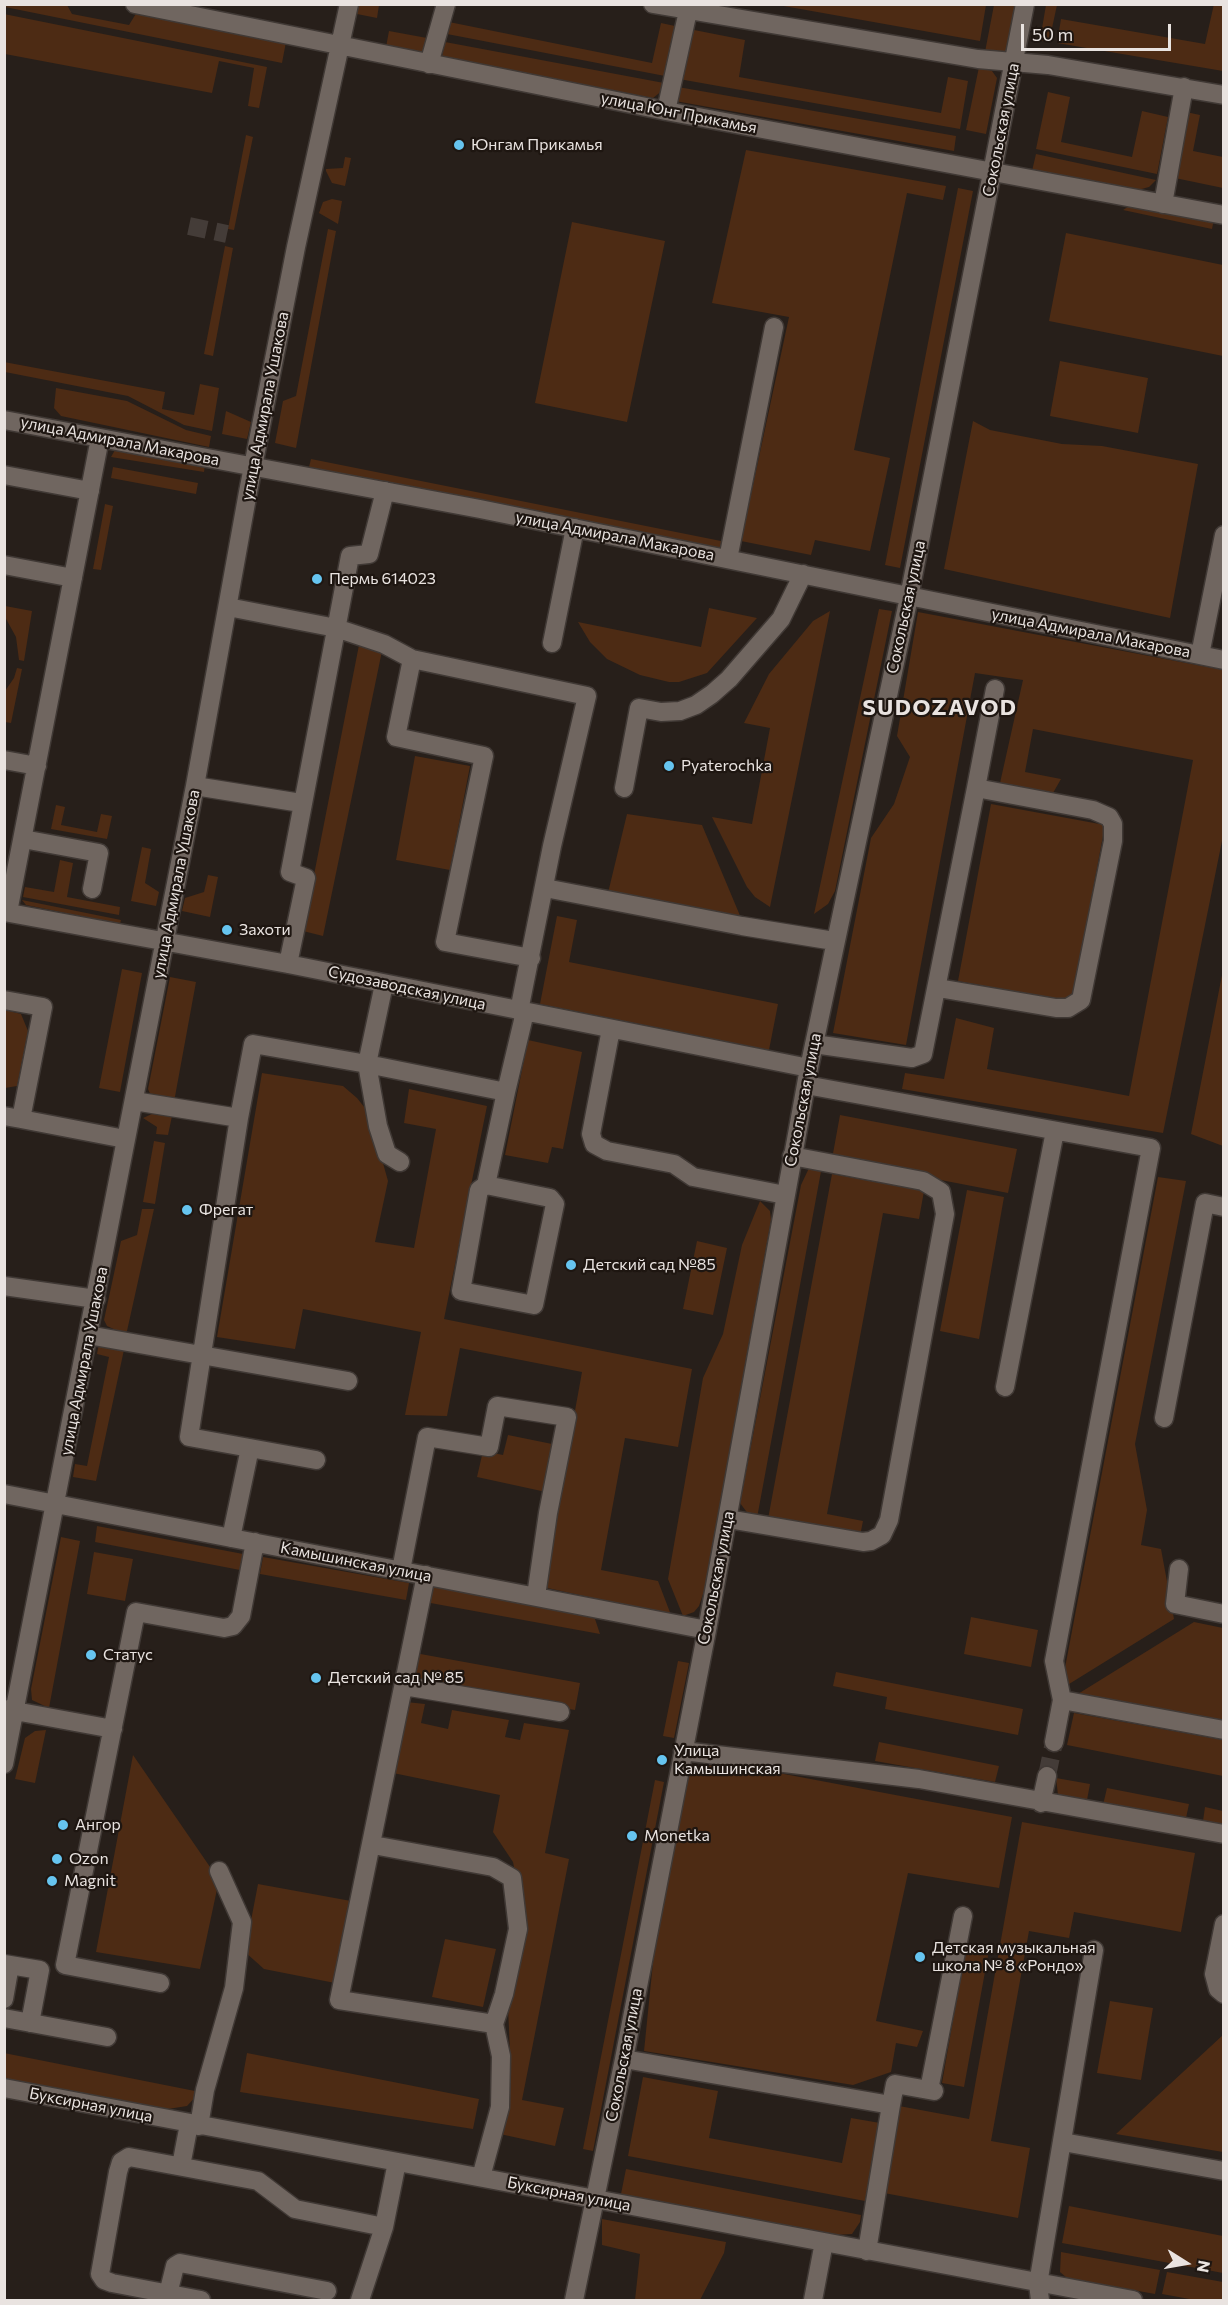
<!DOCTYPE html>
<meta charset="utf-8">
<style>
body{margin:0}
#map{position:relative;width:1228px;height:2305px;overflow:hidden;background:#271f1a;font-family:Commissioner,sans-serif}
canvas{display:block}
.frame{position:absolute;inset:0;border:6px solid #e9e3e0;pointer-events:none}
.north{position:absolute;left:1156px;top:2233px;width:60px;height:60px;-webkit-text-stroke:4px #1e1611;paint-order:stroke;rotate:101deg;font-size:16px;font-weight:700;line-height:24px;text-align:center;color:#e9e3e0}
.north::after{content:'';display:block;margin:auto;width:21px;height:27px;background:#e9e3e0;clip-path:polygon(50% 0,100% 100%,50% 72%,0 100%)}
.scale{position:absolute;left:1021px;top:24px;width:150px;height:27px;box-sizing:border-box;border:3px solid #e9e3e0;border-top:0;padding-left:8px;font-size:18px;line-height:21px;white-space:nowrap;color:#e9e3e0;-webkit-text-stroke:4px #1e1611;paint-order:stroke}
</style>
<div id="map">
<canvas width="1228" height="2305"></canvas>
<div class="frame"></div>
<div class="north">N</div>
<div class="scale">50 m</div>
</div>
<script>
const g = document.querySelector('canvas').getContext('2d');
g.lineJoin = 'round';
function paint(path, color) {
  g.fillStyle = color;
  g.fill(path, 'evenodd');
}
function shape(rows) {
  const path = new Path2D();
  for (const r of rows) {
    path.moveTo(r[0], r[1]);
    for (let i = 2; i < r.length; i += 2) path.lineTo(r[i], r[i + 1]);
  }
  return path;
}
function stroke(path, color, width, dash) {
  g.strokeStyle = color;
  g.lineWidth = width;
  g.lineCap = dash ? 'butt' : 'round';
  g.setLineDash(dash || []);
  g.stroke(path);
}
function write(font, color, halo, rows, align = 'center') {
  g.font = font + ' Commissioner,sans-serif';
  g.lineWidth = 4.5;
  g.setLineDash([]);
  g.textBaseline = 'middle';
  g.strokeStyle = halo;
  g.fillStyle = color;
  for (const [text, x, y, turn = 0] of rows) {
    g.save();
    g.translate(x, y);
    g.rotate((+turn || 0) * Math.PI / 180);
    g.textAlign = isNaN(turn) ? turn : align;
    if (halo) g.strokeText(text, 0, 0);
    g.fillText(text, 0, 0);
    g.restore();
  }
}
paint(shape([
 [1214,4,1223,5,1223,71,1057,43,1061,19,1205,44],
 [4,5,67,5,72,14,129,25,137,12,286,42,282,63,5,7],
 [364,5,379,5,377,18,357,14,358,6],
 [778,5,986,4,986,5,980,41],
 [994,5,1016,5,1006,56,985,52],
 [1046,5,1057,5,1049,42,1040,40],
 [4,14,267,67,259,108,248,106,254,68,219,61,212,93,5,54],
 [449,22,652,63,661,23,675,26,665,76,447,34],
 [689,29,745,40,739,77,941,113,948,77,968,81,960,129,679,79],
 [389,31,427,38,424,55,386,47],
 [445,42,664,83,663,90,653,98,442,57],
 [979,67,992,71,997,78,986,134,966,130],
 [678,87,956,136,954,151,675,101],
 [1048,92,1070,97,1061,142,1132,157,1142,111,1168,117,1157,174,1036,149],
 [1186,112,1200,115,1193,151,1223,157,1223,188,1175,178],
 [246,135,253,137,234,230,228,229],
 [746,150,946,186,943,200,907,193,854,450,890,458,870,551,815,540,811,555,741,541,789,317,712,303],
 [1036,154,1156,180,1149,187,1138,190,1032,171],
 [345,157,351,158,345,186,332,183,326,171,326,169,343,168],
 [958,188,973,191,900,568,885,565],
 [332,199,342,201,338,224,319,213,323,202],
 [1134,203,1214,219,1212,229,1123,210],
 [572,222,665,241,627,422,535,403],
 [328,229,336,231,296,448,275,443,283,401,296,396],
 [1066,233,1223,265,1223,356,1049,321],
 [225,246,233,248,213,356,204,354],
 [1060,361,1148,378,1138,433,1050,416],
 [4,362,165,392,162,409,194,415,200,384,219,388,212,431,184,425,128,396,5,372],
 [56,388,127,401,186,430,211,436,209,447,61,416,54,408],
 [226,411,251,422,247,439,222,434],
 [973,421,990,430,1062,444,1102,446,1198,464,1170,618,944,569],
 [115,450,205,465,204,472,111,457],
 [311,459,726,542,719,550,309,467],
 [113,467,198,483,196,494,111,478],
 [105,504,113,506,101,570,93,569],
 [5,606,32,611,24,661,19,660,16,637,5,617],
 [709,608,757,618,707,673,679,682,669,682,640,675,607,659,590,642,578,622,701,647],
 [879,609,892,611,835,891,828,904,814,914],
 [830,611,770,907,755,897,747,887,712,817,752,824,770,728,744,723,769,674,813,621],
 [918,612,1223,670,1223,836,1163,1133,902,1089,905,1073,944,1079,956,1018,994,1028,987,1069,1129,1096,1193,760,1033,729,1025,772,1061,779,1053,793,1000,783,1023,680,975,673,906,1045,833,1033,871,838,894,804,910,757,897,736],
 [359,645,382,651,323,936,303,931],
 [17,668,22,669,11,723,5,722,5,691,14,678],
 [415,756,470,766,450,870,396,860],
 [991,804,1105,825,1072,1002,958,981],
 [56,805,65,807,61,825,97,832,101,814,112,816,107,839,51,829],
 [627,814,702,825,741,918,608,893],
 [142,847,151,849,145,883,159,892,156,906,131,901],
 [60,860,73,863,67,897,120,907,119,915,23,897,25,887,54,892],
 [208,875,218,877,210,917,182,911,185,898,204,892],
 [22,900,121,920,120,924,26,905],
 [557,916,577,920,569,962,778,1004,769,1050,540,1004],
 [122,969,142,973,120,1092,99,1088],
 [1223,970,1223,1146,1191,1134],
 [170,977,196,982,174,1102,152,1098,148,1089],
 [5,1010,21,1014,28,1031,17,1086,5,1088],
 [528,1040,582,1052,563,1149,552,1147,548,1163,505,1155],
 [262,1073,343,1086,357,1098,369,1113,388,1181,375,1242,414,1248,436,1129,404,1123,409,1089,487,1106,444,1319,692,1369,678,1447,625,1438,601,1570,658,1581,671,1615,543,1587,582,1372,460,1348,447,1416,405,1415,421,1332,303,1309,295,1349,217,1337],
 [154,1113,172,1116,168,1135,156,1134,157,1127,143,1118],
 [840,1115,1017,1149,1008,1193,832,1159],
 [154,1141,165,1143,155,1204,143,1202],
 [822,1166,757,1518,749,1515,740,1503,801,1185,809,1168],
 [832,1174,924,1191,919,1219,883,1213,827,1514,863,1521,860,1536,768,1519],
 [1158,1177,1186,1181,1135,1444,1147,1510,1141,1545,1161,1549,1174,1619,1061,1689],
 [967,1190,1004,1197,979,1339,940,1331],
 [760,1201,770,1211,771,1220,705,1588,699,1606,694,1612,683,1616,668,1579,703,1378,723,1334,742,1245],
 [142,1209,154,1209,127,1331,118,1331,107,1326,104,1320,121,1241,137,1235],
 [697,1241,727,1248,713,1315,683,1309],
 [100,1338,125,1345,96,1481,73,1477,75,1464,87,1466,109,1357,97,1354],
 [508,1435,557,1445,546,1492,477,1477,483,1451,503,1455],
 [97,1526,243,1554,240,1570,95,1542],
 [61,1537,80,1541,49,1708,32,1700,31,1689],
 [94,1552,133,1559,125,1601,87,1594],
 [263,1557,409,1583,406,1600,260,1574],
 [428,1585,584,1613,595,1619,600,1634,425,1602],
 [971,1617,1038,1630,1031,1667,964,1654],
 [1194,1622,1223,1628,1223,1726,1073,1697],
 [415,1653,580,1683,575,1710,408,1682],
 [678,1661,689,1663,674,1738,663,1736],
 [836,1672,1023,1709,1018,1735,885,1709,887,1697,833,1686],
 [406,1702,425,1704,421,1723,448,1729,452,1710,509,1720,505,1737,520,1740,524,1723,569,1730,545,1853,569,1859,522,2100,564,2108,555,2146,500,2134,507,2097,510,2052,508,2007,521,1901,513,1862,493,1832,500,1795,393,1773],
 [1074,1713,1223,1740,1223,1776,1067,1745],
 [46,1730,35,1783,15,1779,25,1738,35,1731],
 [879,1742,999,1766,995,1782,875,1761],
 [133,1755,219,1880,200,1969,96,1952],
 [731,1764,1012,1817,999,1888,908,1873,876,2021,923,2031,917,2047,896,2043,891,2072,853,2085,644,2051,655,1943,684,1783,696,1767],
 [1056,1778,1090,1784,1087,1800,1058,1795],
 [655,1780,664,1782,593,2151,583,2149],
 [1107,1788,1189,1804,1186,1818,1103,1805],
 [1205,1807,1223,1811,1223,1824,1203,1821],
 [1022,1822,1195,1853,1181,1932,1074,1912,1069,1938,1029,1931,991,2141,1030,2148,1018,2218,884,2193,899,2106,969,2119],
 [258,1884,351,1901,335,1983,264,1969,245,1952],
 [445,1939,496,1949,483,2007,432,1997],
 [966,1946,989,1950,964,2087,942,2083],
 [1110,2001,1153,2008,1141,2080,1097,2073],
 [1223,2035,1223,2152,1116,2134],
 [4,2053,200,2092,187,2106,168,2109,5,2079],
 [247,2053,479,2099,473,2129,240,2092],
 [643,2077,718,2091,709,2138,842,2163,851,2118,880,2123,865,2201,628,2156],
 [626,2169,861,2215,860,2222,852,2234,833,2235,621,2194],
 [1069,2206,1223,2236,1223,2273,1062,2243],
 [602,2219,726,2242,724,2253,700,2300,635,2300,640,2254,602,2245],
 [1061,2252,1160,2270,1155,2294,1067,2278,1060,2272],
 [1167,2272,1223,2282,1223,2300,1195,2300,1162,2294]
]), '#4d2b14');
stroke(shape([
 [189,226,227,234],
 [1047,1776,1054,1742]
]), '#443c38', 18, [18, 9]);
const minor = shape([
 [135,4,666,111,1224,215],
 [653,4,978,59,1048,65,1224,95],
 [429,64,446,4],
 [666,111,688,11,693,4],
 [1163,204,1184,87],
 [4,420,480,509,1224,660],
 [4,475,90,491],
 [728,559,774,327],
 [4,565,73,578],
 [228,607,336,628,384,644,412,659,396,737,484,756,445,942,531,958],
 [552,643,575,528],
 [1200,655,1224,535],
 [412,659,587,696,552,846,519,1011],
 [4,760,37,766],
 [195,786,301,803],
 [624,788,639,708,661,712,680,711,696,705,712,694,729,679,781,619,803,574],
 [976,788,995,689],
 [23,839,99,853,92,889],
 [545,888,742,926,834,941],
 [4,912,288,964,809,1068],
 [8,912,100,438],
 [288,964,306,878,290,872,350,556,369,554,385,491],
 [384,984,367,1064,506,1092,525,1012],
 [4,1000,43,1007,21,1119,4,1116],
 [611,1029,591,1134,594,1144,607,1151,674,1164,693,1177,785,1195],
 [814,1044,912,1058,923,1054,976,788,1093,810,1109,817,1113,824,1113,841,1081,1000,1068,1008,1056,1008,938,988],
 [806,1085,1151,1148,1054,1661,1062,1700,1054,1742],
 [134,1101,239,1118],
 [21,1119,125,1139],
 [486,1185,479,1190,461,1291,534,1305,555,1204,550,1198,486,1185,506,1092],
 [4,1286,96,1299],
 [88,1335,348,1381],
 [1005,1387,1055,1131],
 [1164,1418,1205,1203,1224,1207],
 [316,1460,189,1437,239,1118,253,1044,367,1064,378,1126,387,1154,400,1162],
 [4,1494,707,1630],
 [728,1519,863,1542,871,1541,882,1535,889,1520,945,1214,941,1192,923,1181,792,1156],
 [231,1538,250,1448],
 [1179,1569,1175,1604,1224,1614],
 [401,1570,427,1437,489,1447,497,1406,567,1417,548,1513,536,1596],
 [426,1575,339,2000,494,2024],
 [404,1686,560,1712],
 [1062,1700,1224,1730],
 [4,1709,113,1729],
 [683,1751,919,1779,1224,1834],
 [4,1764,195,786,248,492,296,247,349,4],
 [1041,1803,1047,1776],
 [373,1845,493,1867,512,1878,518,1929,504,1994,494,2024,501,2056,500,2107,481,2177],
 [1224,1924,1214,1974,1218,1989,1224,1994],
 [4,1964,10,1965,4,1999],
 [10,1965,40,1970,30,2023],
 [160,1983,65,1965,136,1612,224,1628,233,1626,241,1616,255,1542],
 [4,2018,107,2037],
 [624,2059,891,2105,895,2084,934,2091],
 [4,2088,1133,2300],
 [929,2090,963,1916],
 [199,2126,205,2090,234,1988,242,1922,219,1871],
 [1063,2142,1224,2171],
 [181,2166,189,2124],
 [867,2251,891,2105],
 [168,2294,175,2266,180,2263,327,2291],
 [201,2300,112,2283,104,2280,100,2274,118,2172,121,2162,129,2157,258,2181,295,2209,384,2227],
 [360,2300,384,2227,397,2162],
 [574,2300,624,2059,707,1630,809,1068,909,597,1025,4],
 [813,2300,824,2242],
 [1040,2300,1038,2284,1094,1950]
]);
stroke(minor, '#403935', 21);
stroke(minor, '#706660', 18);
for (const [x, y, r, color] of [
 [459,145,6,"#66c4ef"],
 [317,579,6,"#66c4ef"],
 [669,766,6,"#66c4ef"],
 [227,930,6,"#66c4ef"],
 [187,1210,6,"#66c4ef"],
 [571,1265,6,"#66c4ef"],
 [91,1655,6,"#66c4ef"],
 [316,1678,6,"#66c4ef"],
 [662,1760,6,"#66c4ef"],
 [63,1825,6,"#66c4ef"],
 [632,1836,6,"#66c4ef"],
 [57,1859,6,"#66c4ef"],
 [52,1881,6,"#66c4ef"],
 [920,1957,6,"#66c4ef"]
]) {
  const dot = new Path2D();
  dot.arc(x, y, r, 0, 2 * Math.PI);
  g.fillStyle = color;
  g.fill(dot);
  stroke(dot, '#1e1611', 2);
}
write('16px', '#e9e3e0', '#1e1611', [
 ["улица Юнг Прикамья",679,113,11],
 ["Сокольская улица",1001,130,-79],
 ["улица Адмирала Ушакова",265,406,-79],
 ["улица Адмирала Макарова",120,441,11],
 ["улица Адмирала Макарова",615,536,11],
 ["Сокольская улица",906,607,-78],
 ["улица Адмирала Макарова",1091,633,11],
 ["улица Адмирала Ушакова",176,884,-79],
 ["Судозаводская улица",407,988,12],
 ["Сокольская улица",803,1100,-79],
 ["улица Адмирала Ушакова",84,1361,-79],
 ["Камышинская улица",356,1562,11],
 ["Сокольская улица",716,1578,-79],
 ["Сокольская улица",624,2055,-79],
 ["Буксирная улица",91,2105,11],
 ["Буксирная улица",569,2194,11]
]);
write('16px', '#e9e3e0', '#1e1611', [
 ["Юнгам Прикамья",471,145],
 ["Пермь 614023",329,579],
 ["Pyaterochka",681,766],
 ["Захоти",239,930],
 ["Фрегат",199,1210],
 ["Детский сад №85",583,1265],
 ["Статус",103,1655],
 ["Детский сад № 85",328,1678],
 ["Улица",674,1751],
 ["Камышинская",674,1769],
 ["Ангор",75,1825],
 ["Monetka",644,1836],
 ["Ozon",69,1859],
 ["Magnit",64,1881],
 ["Детская музыкальная",932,1948],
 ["школа № 8 «Рондо»",932,1966]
], 'left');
g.letterSpacing = '1.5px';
write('bold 22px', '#e9e3e0', '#1e1611', [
 ["SUDOZAVOD",940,708]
]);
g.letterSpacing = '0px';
</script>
